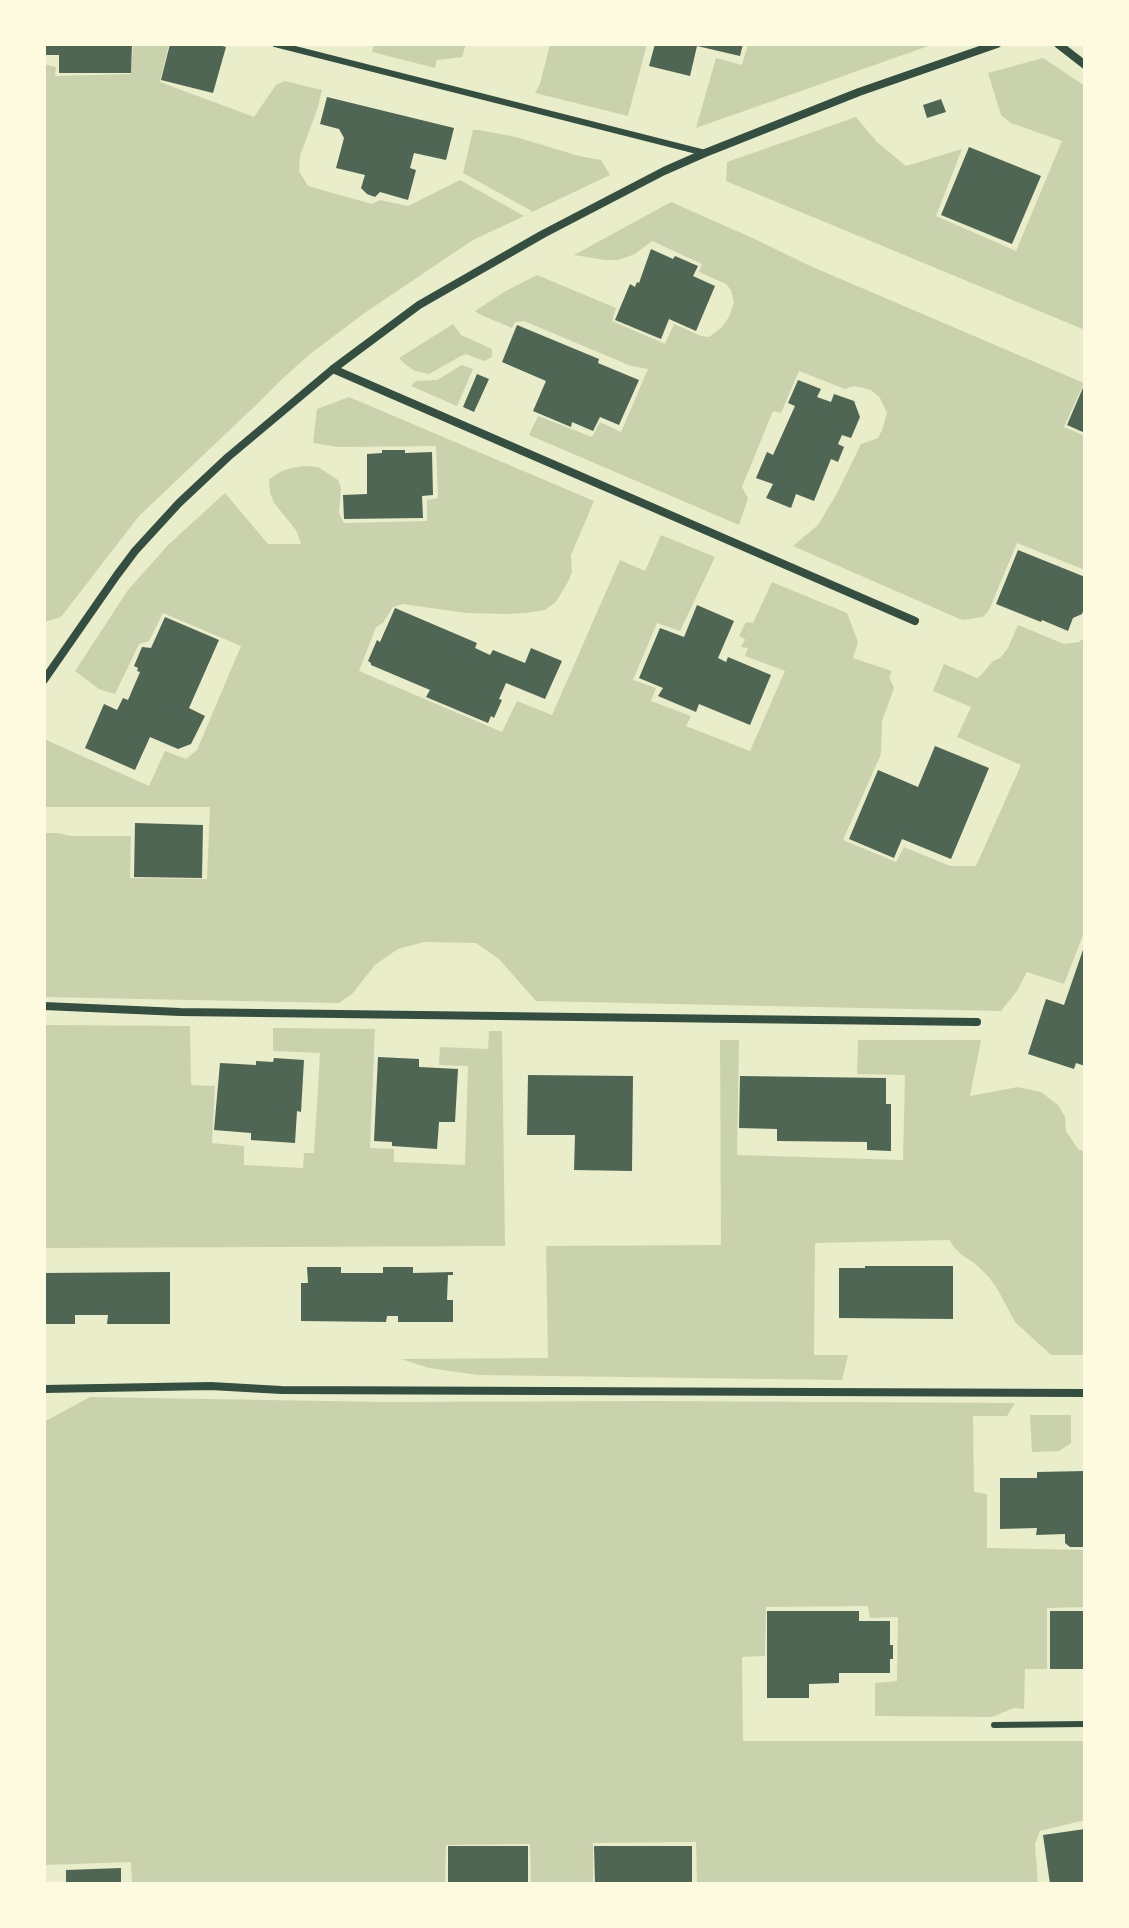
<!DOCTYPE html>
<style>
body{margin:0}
#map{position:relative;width:1129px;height:1928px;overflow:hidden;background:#e9edc9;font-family:"Noto Serif",serif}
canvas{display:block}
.frame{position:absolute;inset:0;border:46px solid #fefae0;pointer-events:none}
</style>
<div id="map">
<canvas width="1129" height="1928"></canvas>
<div class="frame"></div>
</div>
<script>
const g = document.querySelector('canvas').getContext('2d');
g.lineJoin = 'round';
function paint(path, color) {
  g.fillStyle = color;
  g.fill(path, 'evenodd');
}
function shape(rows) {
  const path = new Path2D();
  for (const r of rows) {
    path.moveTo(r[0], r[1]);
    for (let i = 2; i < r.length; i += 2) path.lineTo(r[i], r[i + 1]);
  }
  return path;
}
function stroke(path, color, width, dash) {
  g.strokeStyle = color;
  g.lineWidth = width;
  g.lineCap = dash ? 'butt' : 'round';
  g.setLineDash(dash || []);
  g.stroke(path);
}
paint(shape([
 [133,44,169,44,160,82,254,117,276,85,285,81,322,90,318,107,300,156,299,171,308,186,372,204,380,200,408,206,460,180,524,216,473,240,363,314,309,355,281,380,255,406,139,516,61,617,44,622,44,64,56,67,55,76,131,74],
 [374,44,466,44,462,57,437,60,435,68,372,52],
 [550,44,647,44,628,116,535,93,540,84],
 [748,44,934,44,696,128,716,58,742,65],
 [1043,58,1085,86,1085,330,726,181,727,162,856,117,877,142,906,166,962,149,936,216,1016,251,1062,141,1011,123,1001,115,988,73],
 [473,130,479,130,516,137,579,156,601,160,610,175,532,212,530,210,463,173],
 [671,202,757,240,808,265,1084,383,1064,427,1085,436,1085,570,1017,543,989,610,983,617,962,620,793,546,818,525,836,495,861,444,878,438,882,430,887,413,880,398,871,390,854,386,845,389,799,371,781,413,773,411,742,487,748,498,739,525,529,435,538,416,592,437,600,422,621,432,648,369,631,366,524,321,515,322,512,328,481,315,475,311,504,292,537,275,616,308,612,321,665,344,674,324,701,336,709,337,721,328,729,317,734,302,731,290,726,284,699,272,702,264,652,241,635,254,618,260,605,260,574,255],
 [453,324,461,335,492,349,492,357,484,361,466,354,461,356,429,374,415,371,406,365,399,358],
 [462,365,473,369,457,406,411,386,416,381,437,380],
 [349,397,594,501,571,555,572,572,569,580,556,602,545,610,526,613,506,614,466,613,403,604,393,607,383,623,376,627,359,671,502,732,517,701,552,715,620,560,645,571,661,535,715,557,680,631,657,623,633,680,656,688,651,701,691,716,686,726,750,751,785,671,745,656,748,648,741,647,745,639,739,636,746,622,753,623,772,582,847,613,858,642,853,658,892,671,889,677,894,688,882,721,881,754,843,840,896,862,904,847,950,866,976,866,1021,765,957,737,971,707,933,691,944,664,977,678,982,674,993,661,1000,658,1008,648,1018,625,1064,644,1079,642,1085,637,1085,930,1064,984,1027,972,1017,991,1001,1011,536,1001,499,959,476,943,424,942,398,949,375,965,352,994,339,1003,44,997,44,833,59,833,70,836,131,836,130,878,207,879,210,807,44,807,44,739,149,786,165,751,186,759,197,750,241,646,163,613,149,641,139,644,115,694,99,689,75,671,128,590,168,545,225,493,268,544,301,544,296,530,274,503,270,492,269,479,282,471,292,468,304,466,318,467,338,480,341,488,339,513,344,523,427,521,427,500,438,498,436,446,338,447,313,443,317,409],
 [44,1025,190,1026,191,1085,215,1086,212,1143,244,1146,244,1165,303,1168,304,1153,314,1153,320,1053,273,1051,273,1028,375,1029,370,1148,394,1149,394,1162,465,1165,468,1066,439,1065,440,1047,488,1049,489,1031,502,1031,505,1246,44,1248],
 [720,1040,739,1040,737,1155,903,1160,905,1075,857,1074,858,1040,981,1040,970,1096,1018,1087,1041,1092,1058,1105,1065,1117,1066,1131,1078,1149,1085,1152,1085,1355,1051,1355,1015,1322,998,1290,988,1276,974,1263,962,1255,953,1246,950,1240,815,1243,814,1355,848,1355,842,1380,478,1375,429,1368,401,1359,548,1358,546,1246,721,1245],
 [90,1397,385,1402,654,1401,1015,1403,1007,1416,973,1416,974,1492,987,1494,987,1548,1085,1550,1085,1607,1047,1608,1047,1669,1025,1669,1024,1709,1014,1708,992,1717,875,1716,875,1683,897,1681,898,1617,870,1618,868,1606,766,1607,765,1656,742,1657,743,1741,1085,1741,1085,1820,1040,1831,1035,1844,1038,1884,697,1884,696,1842,593,1843,593,1884,531,1884,530,1844,446,1845,445,1884,132,1884,131,1862,44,1865,44,1422],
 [1030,1415,1071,1415,1071,1443,1059,1451,1032,1452]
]), '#cad2ad');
paint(shape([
 [44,44,132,44,131,73,59,73,59,55,44,55],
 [170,44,215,44,226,47,213,93,161,80],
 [655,44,743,44,740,56,697,46,690,76,649,66],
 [327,97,454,128,446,160,414,153,410,168,416,170,408,200,380,192,375,197,367,194,361,188,365,175,336,168,344,138,339,129,320,124],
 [941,99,946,112,927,118,923,105],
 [969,147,1041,176,1012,244,941,215],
 [651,249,673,259,675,256,698,266,693,276,715,286,696,331,669,319,661,339,615,320,630,284,635,287,637,282,639,283],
 [517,325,599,359,598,363,639,380,619,425,600,417,593,431,572,422,571,427,533,411,546,381,502,362],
 [477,374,489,379,474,412,463,407],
 [798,380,821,389,817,397,831,402,834,394,854,401,860,417,851,438,842,435,838,444,844,447,838,462,831,459,814,501,796,494,791,508,766,498,773,484,756,478,767,452,773,455,795,406,788,403],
 [1085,383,1085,433,1067,425],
 [382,450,405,450,405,453,432,452,433,495,422,496,423,518,344,519,343,495,367,494,367,454,382,453],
 [1018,550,1085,577,1085,606,1082,614,1073,618,1068,631,1042,620,1041,622,996,604],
 [697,605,734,621,718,658,726,662,728,657,771,675,750,725,699,704,696,712,658,696,663,688,639,678,660,628,684,637],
 [395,608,477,643,475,648,490,655,493,650,525,663,531,648,562,661,545,699,506,683,499,699,502,700,494,718,491,716,488,723,426,697,430,690,371,665,371,663,368,661,377,640,380,642],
 [165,617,219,640,189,708,205,716,191,744,178,749,150,737,135,770,85,748,104,704,117,710,123,698,128,700,140,672,137,671,138,668,134,666,142,647,151,648],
 [935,746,989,768,951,859,902,839,894,858,849,839,878,770,918,787],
 [135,823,203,825,202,878,134,877],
 [1085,944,1085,1066,1076,1063,1074,1069,1028,1054,1046,999,1064,1005],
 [378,1057,419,1059,419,1067,458,1069,455,1122,439,1122,437,1149,392,1146,392,1142,374,1141],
 [274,1058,304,1060,301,1112,297,1111,295,1143,251,1140,251,1133,214,1130,220,1063,256,1065,256,1061,273,1062],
 [528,1075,633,1076,632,1171,574,1170,575,1135,527,1135],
 [740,1076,886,1078,886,1104,891,1104,891,1151,867,1150,867,1142,777,1141,777,1129,739,1128],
 [865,1266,953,1266,953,1319,839,1318,839,1268,865,1268],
 [307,1267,341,1267,341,1273,383,1273,383,1267,413,1267,413,1273,453,1272,453,1275,448,1275,447,1300,453,1300,453,1322,398,1322,398,1316,387,1316,386,1322,301,1321,301,1283,308,1283],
 [170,1272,170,1324,107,1324,108,1315,75,1315,75,1324,44,1324,44,1273],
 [1085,1471,1085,1547,1070,1547,1065,1543,1065,1534,1036,1535,1037,1528,1000,1529,1000,1478,1037,1478,1037,1472],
 [767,1611,859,1611,859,1621,890,1621,890,1645,893,1645,893,1659,890,1659,890,1673,839,1673,839,1683,809,1684,809,1698,767,1698],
 [1050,1611,1085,1611,1085,1669,1050,1669],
 [1085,1829,1085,1884,1050,1884,1043,1835],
 [448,1846,528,1846,528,1884,448,1884],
 [594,1846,692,1846,692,1884,595,1884],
 [121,1868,121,1884,66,1884,66,1870]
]), '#4f6655');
stroke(shape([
 [275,44,705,153],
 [994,1725,1085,1724]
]), '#344e41', 6);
stroke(shape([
 [1058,44,1085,65],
 [333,369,915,621],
 [44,680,117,575,135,551,179,503,228,457,333,369,419,305,543,234,664,171,705,153,859,92,997,44],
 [44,1006,180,1012,977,1022],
 [44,1389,211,1386,281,1390,1085,1393]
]), '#344e41', 8);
</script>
